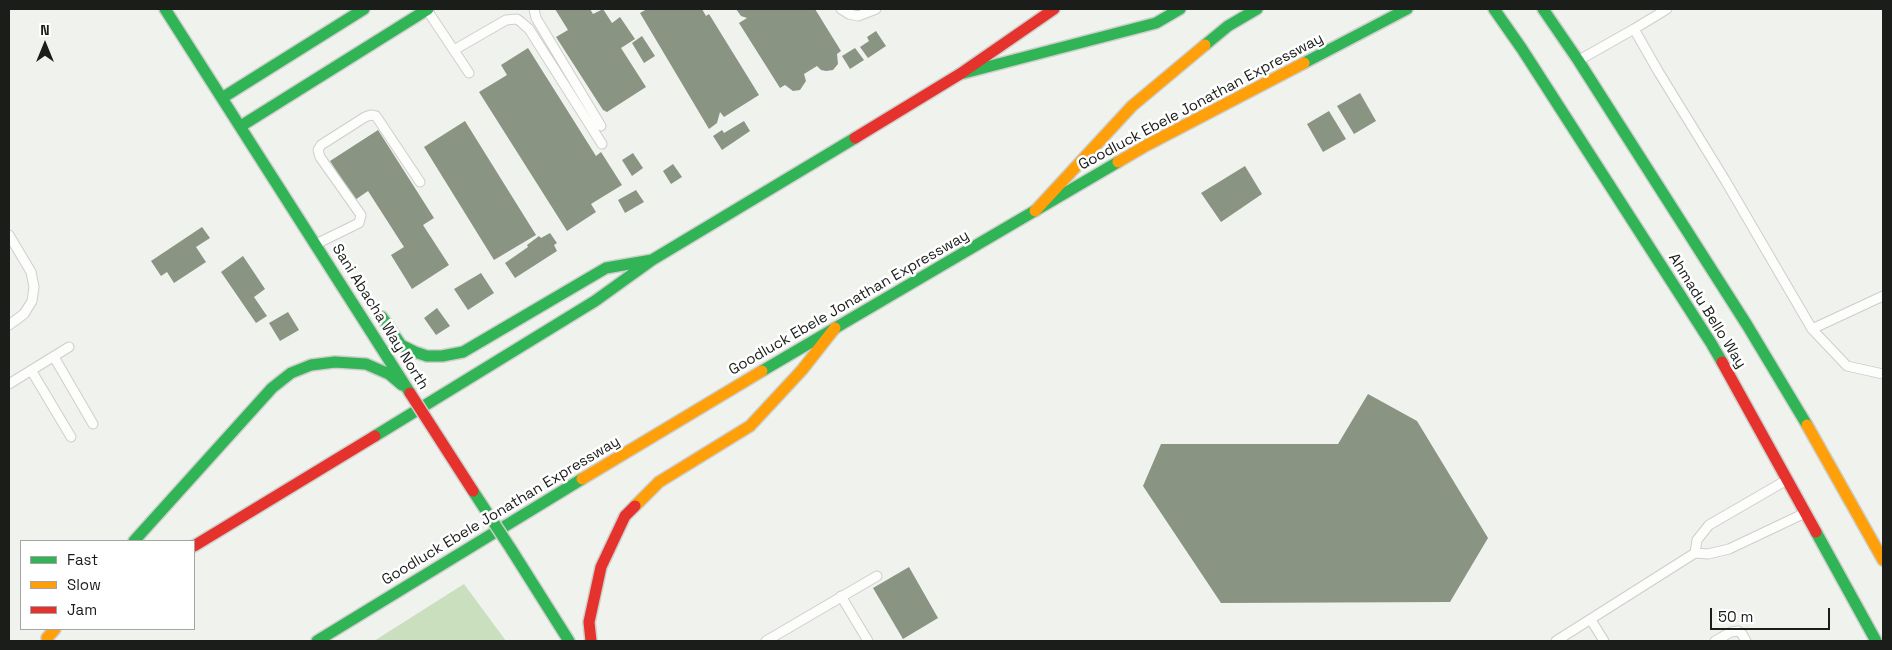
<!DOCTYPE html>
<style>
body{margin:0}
#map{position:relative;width:1892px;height:650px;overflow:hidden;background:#eff2ed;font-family:"Space Grotesk",sans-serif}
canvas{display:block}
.frame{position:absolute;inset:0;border:10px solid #1b1d1a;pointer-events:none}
.legend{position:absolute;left:20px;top:540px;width:175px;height:90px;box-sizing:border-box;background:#fff;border:1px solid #a4a5a3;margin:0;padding:6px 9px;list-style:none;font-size:15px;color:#1b1d1a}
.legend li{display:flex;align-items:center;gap:10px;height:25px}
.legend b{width:25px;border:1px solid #a4a5a3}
.north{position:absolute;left:20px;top:20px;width:50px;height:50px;-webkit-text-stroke:4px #fff;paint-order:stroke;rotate:0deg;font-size:14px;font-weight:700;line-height:20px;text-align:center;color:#1b1d1a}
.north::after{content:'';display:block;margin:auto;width:18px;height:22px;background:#1b1d1a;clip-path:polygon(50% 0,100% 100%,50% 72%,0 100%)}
.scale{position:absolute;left:1710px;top:608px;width:120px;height:22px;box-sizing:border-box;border:2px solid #1b1d1a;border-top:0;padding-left:6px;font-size:15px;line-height:18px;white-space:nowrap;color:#1b1d1a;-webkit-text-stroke:4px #fff;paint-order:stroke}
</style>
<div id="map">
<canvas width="1892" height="650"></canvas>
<div class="frame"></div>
<ul class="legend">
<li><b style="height:6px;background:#30b455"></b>Fast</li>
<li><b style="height:6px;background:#ff9f0a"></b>Slow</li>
<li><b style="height:6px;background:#e5322d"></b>Jam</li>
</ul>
<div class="north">N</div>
<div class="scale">50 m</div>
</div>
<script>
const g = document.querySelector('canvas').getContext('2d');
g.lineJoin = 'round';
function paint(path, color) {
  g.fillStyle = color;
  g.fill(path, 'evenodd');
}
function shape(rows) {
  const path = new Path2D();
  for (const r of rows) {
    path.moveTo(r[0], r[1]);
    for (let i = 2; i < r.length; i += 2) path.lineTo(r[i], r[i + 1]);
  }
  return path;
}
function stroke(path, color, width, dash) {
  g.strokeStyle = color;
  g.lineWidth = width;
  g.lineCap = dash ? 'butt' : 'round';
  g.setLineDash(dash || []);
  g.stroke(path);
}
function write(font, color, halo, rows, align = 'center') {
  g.font = font + ' "Space Grotesk",sans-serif';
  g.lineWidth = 5;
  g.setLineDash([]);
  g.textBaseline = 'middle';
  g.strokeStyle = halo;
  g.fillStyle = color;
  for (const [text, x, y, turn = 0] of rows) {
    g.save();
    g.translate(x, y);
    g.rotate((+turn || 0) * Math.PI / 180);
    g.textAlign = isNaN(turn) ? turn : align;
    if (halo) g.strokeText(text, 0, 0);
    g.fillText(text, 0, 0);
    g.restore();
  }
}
paint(shape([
 [464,584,506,641,374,641]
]), '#c9dfbd');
paint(shape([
 [555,9,590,9,593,14,603,9,612,23,620,17,635,39,621,48,646,87,607,112,603,110,556,37,568,30],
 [647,9,702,9,706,16,709,14,759,95,724,117,720,112,717,123,709,129,640,13],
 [736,9,815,9,841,51,837,54,838,64,833,70,826,71,821,70,817,66,804,74,806,81,800,90,793,91,785,85,780,88,739,23,747,18,741,16],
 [876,31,886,46,868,58,860,47,869,41,867,37],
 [642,36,655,56,644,63,632,43],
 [528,48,596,156,601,152,622,185,591,204,596,212,567,231,479,92,507,75,501,65],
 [855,48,864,60,850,69,842,56],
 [1360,93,1376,121,1354,134,1337,106],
 [1329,111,1346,139,1323,152,1307,124],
 [465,121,536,235,494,260,424,147],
 [744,121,750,131,722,150,713,136,722,130,724,133],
 [378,130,434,218,423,225,449,265,412,289,391,255,404,247,368,191,355,200,330,161],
 [633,153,643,168,632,176,622,160],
 [673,164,682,177,671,184,663,171],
 [1245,166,1262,194,1221,222,1201,193],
 [636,190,644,202,625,213,618,200],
 [202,227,210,238,196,247,206,262,174,283,167,272,161,276,151,261],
 [550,233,557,243,554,245,557,251,515,278,505,263,528,247,527,245,539,236,541,238],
 [243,256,265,289,254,297,267,316,256,323,221,272],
 [481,273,494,293,468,310,454,289],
 [437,308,450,326,436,335,424,318],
 [288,312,299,330,280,341,269,323],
 [1368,394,1417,421,1488,538,1450,602,1221,603,1143,486,1161,444,1338,444],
 [909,567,938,618,903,639,873,588]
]), '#8a9483');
const lane = shape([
 [534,9,536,18,601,126],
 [841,9,849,14,858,16,876,9],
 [427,10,469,73],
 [1634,29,1667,9],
 [454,50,506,20,517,19,521,22,529,29,602,144],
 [1581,59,1634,29,1658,71,1725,180,1812,329,1847,366,1883,374],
 [9,235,31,272,34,287,32,301,24,314,9,325],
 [318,243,359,223,361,215,320,157,318,150,321,145,365,117,371,115,376,116,420,182],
 [1812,329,1883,296],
 [54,357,93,424],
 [31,370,71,437],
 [9,384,69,347],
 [1695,553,1708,554,1729,549,1803,514],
 [841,596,868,641],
 [1591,620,1604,641],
 [766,641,877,576],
 [1556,641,1695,553,1697,540,1709,525,1785,481],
 [1715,641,1731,632,1738,631,1742,634,1746,641]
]);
const fast = shape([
 [165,9,410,393],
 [1494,9,1522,49,1711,343,1722,362],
 [1543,9,1578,60,1747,325,1807,425],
 [1205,45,1228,26,1257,9],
 [1304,63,1407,9],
 [960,74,1156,23,1180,9],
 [222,98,364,9],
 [241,126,428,9],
 [382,317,401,345,415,352,427,356,442,356,463,352,606,268,652,260],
 [762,371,1118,162],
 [375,436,595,301,652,260,855,138],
 [1816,532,1876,641],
 [134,541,272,388,291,373,311,365,335,362,366,364,389,374,402,385],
 [511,549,569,641],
 [317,641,582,479]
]);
const slow = shape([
 [1118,162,1147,145,1304,63],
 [1035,211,1132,106,1205,45],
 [1807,425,1883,560],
 [582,479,762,371],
 [635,506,659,482,750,426,802,370,835,328],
 [47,638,55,629]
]);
const jam = shape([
 [855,138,960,74,1054,9],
 [1722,362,1816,532],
 [194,546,375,436],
 [591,641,589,622,601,567,625,516,635,506]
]);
stroke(lane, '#cdcfcc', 11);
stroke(fast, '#cdcfcc', 14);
stroke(slow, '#cdcfcc', 14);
stroke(jam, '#cdcfcc', 14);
stroke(lane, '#fdfdfc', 9);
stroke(fast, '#30b455', 11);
stroke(slow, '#ff9f0a', 11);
stroke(jam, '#e5322d', 11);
const fastBridge = shape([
 [473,491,511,549]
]);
const jamBridge = shape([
 [410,393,473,491]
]);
stroke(fastBridge, '#cdcfcc', 14, []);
stroke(jamBridge, '#cdcfcc', 14, []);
stroke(fastBridge, '#30b455', 11);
stroke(jamBridge, '#e5322d', 11);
write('15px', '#1b1d1a', '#fff', [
 ["Goodluck Ebele Jonathan Expressway",1201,102,-28],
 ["Goodluck Ebele Jonathan Expressway",849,303,-30],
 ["Ahmadu Bello Way",1707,311,58],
 ["Sani Abacha Way North",380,317,58],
 ["Goodluck Ebele Jonathan Expressway",501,511,-31]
]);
</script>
